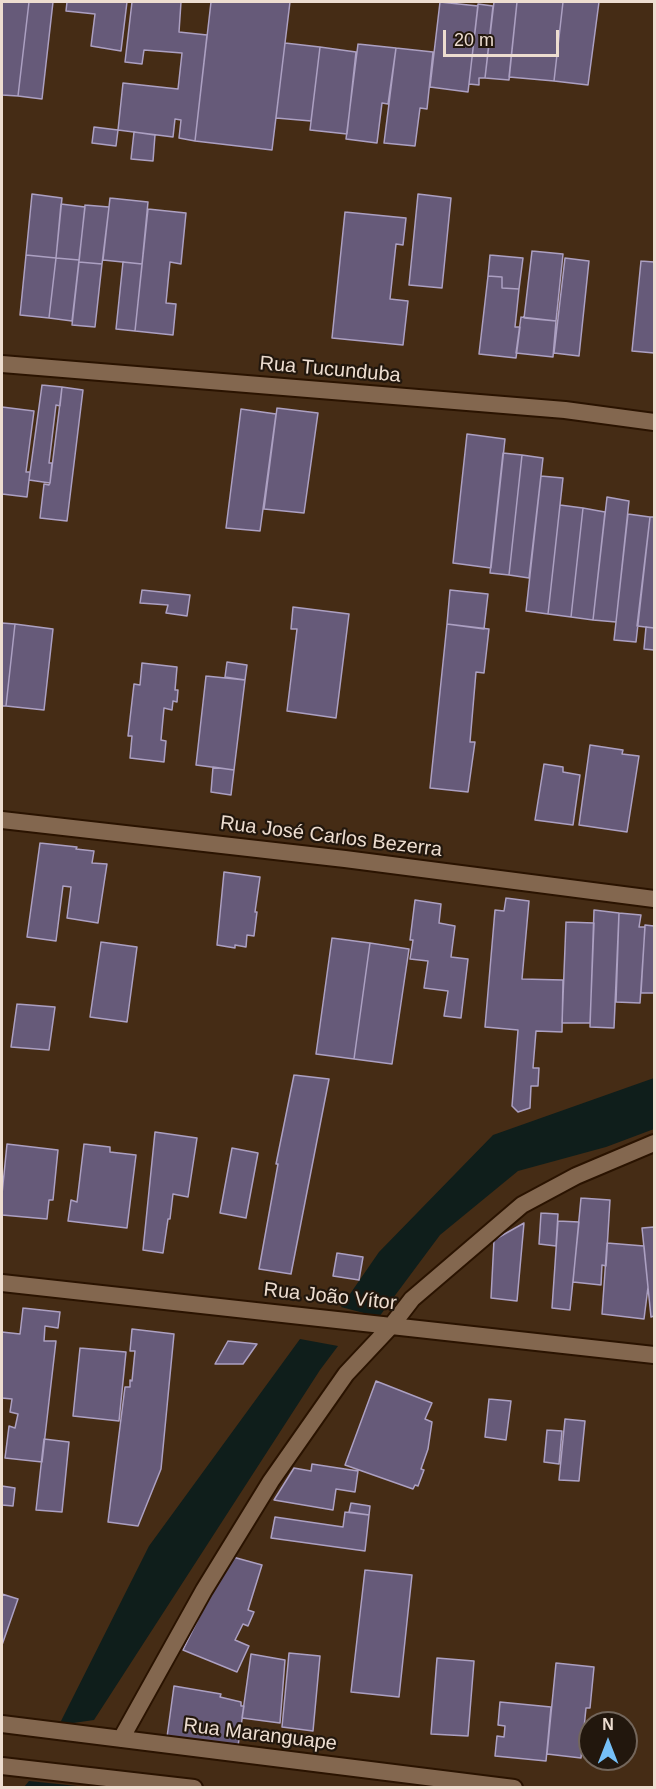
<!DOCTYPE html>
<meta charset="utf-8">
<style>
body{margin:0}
#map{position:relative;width:656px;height:1789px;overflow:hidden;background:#452c15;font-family:Arial,sans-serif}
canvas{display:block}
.frame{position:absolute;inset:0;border:3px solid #edddd0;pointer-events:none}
.north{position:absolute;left:578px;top:1711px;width:60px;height:60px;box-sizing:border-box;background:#22170d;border:2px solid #73665b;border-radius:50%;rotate:0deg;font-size:16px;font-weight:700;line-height:24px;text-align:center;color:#edddd0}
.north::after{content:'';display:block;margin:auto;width:21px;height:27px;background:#76c0f7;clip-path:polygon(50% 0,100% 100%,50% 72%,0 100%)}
.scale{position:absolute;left:443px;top:30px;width:116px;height:27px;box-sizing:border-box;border:3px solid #edddd0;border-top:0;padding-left:8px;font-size:18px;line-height:21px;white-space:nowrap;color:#edddd0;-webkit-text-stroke:4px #22170d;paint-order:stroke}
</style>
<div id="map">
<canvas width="656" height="1789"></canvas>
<div class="frame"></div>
<div class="north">N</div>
<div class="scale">20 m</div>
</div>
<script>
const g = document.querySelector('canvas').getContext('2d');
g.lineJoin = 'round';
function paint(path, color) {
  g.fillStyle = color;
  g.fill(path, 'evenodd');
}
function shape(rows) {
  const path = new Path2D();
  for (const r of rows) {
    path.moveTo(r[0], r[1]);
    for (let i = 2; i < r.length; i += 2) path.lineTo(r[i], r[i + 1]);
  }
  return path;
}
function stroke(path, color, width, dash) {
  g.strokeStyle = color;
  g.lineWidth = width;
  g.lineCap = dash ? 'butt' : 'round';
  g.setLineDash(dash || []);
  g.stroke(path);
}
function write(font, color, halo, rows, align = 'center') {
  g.font = font + ' Arial,sans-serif';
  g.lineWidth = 4.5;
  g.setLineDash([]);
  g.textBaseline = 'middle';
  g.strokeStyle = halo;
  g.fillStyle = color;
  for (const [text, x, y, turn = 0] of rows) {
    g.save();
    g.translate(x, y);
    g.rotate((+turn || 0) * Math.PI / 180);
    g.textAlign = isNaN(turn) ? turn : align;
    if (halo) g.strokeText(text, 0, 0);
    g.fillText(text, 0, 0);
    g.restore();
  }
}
paint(shape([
 [654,1078,654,1129,606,1147,518,1171,440,1235,379,1317,341,1307,379,1252,493,1135],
 [300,1339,338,1346,320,1370,94,1720,59,1725,149,1546],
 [29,1781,77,1786,76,1788,24,1787]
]), '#0f1e1b');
const building = shape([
 [2,2,29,2,18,96,2,95,2,2],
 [29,2,53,2,42,99,18,96,29,2],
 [67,2,127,2,121,51,91,46,95,14,66,11,67,2],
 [132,2,181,2,179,32,207,35,195,141,179,138,181,120,175,119,173,137,118,130,123,83,178,89,182,53,144,50,142,64,125,62,132,2],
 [211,2,290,2,272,150,195,141,211,2],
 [440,2,478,6,468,92,430,87,440,2],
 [494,2,517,2,509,80,485,78,494,2],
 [517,2,563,2,554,81,509,77,517,2],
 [563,2,599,2,588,85,554,81,563,2],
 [478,4,493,6,485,78,479,78,479,85,469,84,478,4],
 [285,43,320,47,311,121,276,118,285,43],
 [358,44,396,48,388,104,382,103,377,143,346,139,358,44],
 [320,47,356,52,347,134,310,130,320,47],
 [396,48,433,52,427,109,420,108,415,146,384,143,396,48],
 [94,127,118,130,116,146,92,143,94,127],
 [134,132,155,135,153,161,131,159,134,132],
 [32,194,62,198,56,258,26,255,32,194],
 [418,194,451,198,442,288,409,285,418,194],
 [110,198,148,202,142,264,103,260,110,198],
 [61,204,85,207,79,260,56,258,61,204],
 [85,205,109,207,102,264,79,262,85,205],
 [148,209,186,213,181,264,170,262,166,303,176,304,173,335,135,331,148,209],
 [345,212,406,218,403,245,396,244,390,299,408,301,403,345,332,338,345,212],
 [532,251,563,254,556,321,524,318,532,251],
 [26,255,56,258,49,318,20,315,26,255],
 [490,255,523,258,519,289,502,288,502,277,488,276,490,255],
 [56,258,79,260,72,321,49,318,56,258],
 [565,258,589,261,579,356,554,353,565,258],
 [641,261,654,262,654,353,632,351,641,261],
 [79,262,102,264,95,327,72,325,79,262],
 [123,262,142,264,135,331,116,329,123,262],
 [488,276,502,277,502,288,519,289,515,327,520,327,516,358,479,354,488,276],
 [521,317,556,321,553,357,516,353,521,317],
 [42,385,62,387,60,406,56,405,49,463,52,463,50,483,29,480,42,385],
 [62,387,83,390,67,521,40,518,44,484,49,485,50,483,62,387],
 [2,407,34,411,26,472,30,472,27,497,2,494,2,407],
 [277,408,318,413,304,513,264,509,277,408],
 [241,409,276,414,260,531,226,528,241,409],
 [467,434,505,439,491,568,453,563,467,434],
 [503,453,522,455,509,575,490,573,503,453],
 [522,455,543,458,529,578,509,575,522,455],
 [541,476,563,478,548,614,526,611,541,476],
 [607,497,629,501,616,622,593,620,607,497],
 [560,505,583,508,571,617,548,614,560,505],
 [583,508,605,512,593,620,571,617,583,508],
 [628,514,650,517,636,642,614,640,628,514],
 [650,517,654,517,654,628,637,626,650,517],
 [142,590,190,595,187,616,166,613,168,605,140,603,142,590],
 [450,590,488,594,484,629,447,624,450,590],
 [293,607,349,614,336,718,287,711,297,629,291,629,293,607],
 [2,623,15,624,6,706,2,706,2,623],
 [15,624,53,629,44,710,6,706,15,624],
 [447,624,489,629,484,673,476,672,470,742,475,742,468,792,430,788,447,624],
 [646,627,654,628,654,650,644,649,646,627],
 [227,662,247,665,245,680,225,677,227,662],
 [142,663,177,667,175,690,178,690,177,702,173,701,172,710,164,708,161,740,166,741,164,762,130,758,132,736,128,736,134,684,140,685,142,663],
 [206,676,245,680,234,770,196,765,206,676],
 [590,745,623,750,622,754,639,756,627,832,579,825,590,745],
 [544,764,563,767,563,772,580,775,573,825,535,820,544,764],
 [213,767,234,770,231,795,211,792,213,767],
 [40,843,77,847,76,849,94,851,92,863,107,864,98,923,67,918,71,887,63,886,56,941,27,937,40,843],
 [224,872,260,877,255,912,257,912,254,936,247,935,246,947,235,945,235,948,217,945,224,872],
 [506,898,529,901,522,979,563,980,562,1032,536,1031,533,1068,539,1068,538,1086,531,1086,530,1108,518,1112,512,1106,518,1030,485,1027,495,910,504,911,506,898],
 [415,900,441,904,439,923,455,926,451,957,468,959,461,1018,444,1016,448,991,424,988,428,961,410,959,413,940,410,940,415,900],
 [594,910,619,913,614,1028,590,1027,594,910],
 [619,913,641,915,639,927,645,927,640,1003,616,1002,619,913],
 [566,922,594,923,590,1023,562,1023,566,922],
 [645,925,654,926,654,993,641,993,645,925],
 [332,938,370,943,354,1059,316,1054,332,938],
 [101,942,137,947,127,1022,90,1017,101,942],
 [370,943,409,949,392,1064,354,1059,370,943],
 [17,1004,55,1007,49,1050,11,1047,17,1004],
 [294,1075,329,1079,291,1274,259,1269,278,1164,276,1164,294,1075],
 [155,1132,197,1138,188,1197,173,1194,170,1219,168,1219,163,1253,143,1250,155,1132],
 [7,1144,58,1150,53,1200,49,1200,47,1219,2,1215,2,1194,7,1144],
 [84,1144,110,1147,110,1152,136,1155,127,1228,68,1221,71,1200,77,1202,84,1144],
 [232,1148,258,1153,246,1218,220,1213,232,1148],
 [581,1198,610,1200,606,1266,602,1265,601,1285,573,1282,581,1198],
 [541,1213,558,1214,556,1246,539,1244,541,1213],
 [558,1221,579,1222,570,1310,552,1308,558,1221],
 [524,1223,517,1301,491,1298,494,1240,524,1223],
 [654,1227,654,1316,651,1317,642,1228,654,1227],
 [607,1243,644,1246,648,1287,644,1319,602,1314,607,1243],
 [337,1253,363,1257,359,1280,333,1276,337,1253],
 [23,1308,60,1312,58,1328,45,1326,44,1341,56,1341,42,1462,5,1458,9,1426,15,1428,18,1414,10,1412,12,1399,2,1398,2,1332,20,1334,23,1308],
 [132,1329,174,1334,161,1469,138,1526,108,1522,125,1387,130,1387,130,1380,132,1381,135,1351,130,1351,132,1329],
 [228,1341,257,1344,243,1364,215,1364,228,1341],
 [80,1348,126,1352,119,1421,73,1416,80,1348],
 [376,1381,432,1403,425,1419,432,1422,428,1449,421,1469,424,1470,418,1486,415,1485,413,1489,345,1465,376,1381],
 [489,1399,511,1401,506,1440,485,1437,489,1399],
 [565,1419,585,1421,579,1481,559,1480,565,1419],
 [547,1430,562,1431,559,1464,544,1462,547,1430],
 [44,1439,69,1442,62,1512,36,1510,44,1439],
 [312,1464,358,1471,355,1492,336,1489,333,1510,274,1500,294,1468,311,1471,312,1464],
 [2,1486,15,1488,13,1506,2,1505,2,1486],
 [351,1503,370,1506,369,1515,349,1512,351,1503],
 [345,1512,369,1515,365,1551,271,1538,275,1517,343,1527,345,1512],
 [233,1557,262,1565,248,1610,254,1612,248,1626,243,1624,235,1640,249,1646,237,1672,183,1650,209,1597,233,1557],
 [365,1570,412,1575,399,1697,351,1692,365,1570],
 [2,1594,18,1599,2,1645,2,1594],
 [289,1653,320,1656,313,1731,282,1727,289,1653],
 [251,1654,285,1660,280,1723,242,1718,251,1654],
 [437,1658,474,1661,468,1736,431,1734,437,1658],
 [556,1663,594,1667,590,1708,586,1708,581,1758,547,1754,556,1663],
 [174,1686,221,1694,220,1697,241,1702,241,1706,244,1706,238,1746,167,1737,174,1686],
 [500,1702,551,1707,546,1761,495,1756,497,1736,504,1737,505,1726,498,1725,500,1702]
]);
paint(building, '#665a79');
stroke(building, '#aca0c2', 1.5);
const minor = shape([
 [2,364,565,410,654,422],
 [2,820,345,859,654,899],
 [2,1283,654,1355],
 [2,1724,514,1788],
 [121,1739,204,1590,271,1481,346,1374,392,1325,412,1299,522,1205,576,1176,654,1143],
 [2,1766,194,1788]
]);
stroke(minor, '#2a1300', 20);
stroke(minor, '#83674f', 16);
write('20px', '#edddd0', '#22170d', [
 ["Rua Tucunduba",330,370,5],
 ["Rua José Carlos Bezerra",331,837,7],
 ["Rua João Vítor",330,1297,6],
 ["Rua Maranguape",260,1735,7]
]);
</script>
